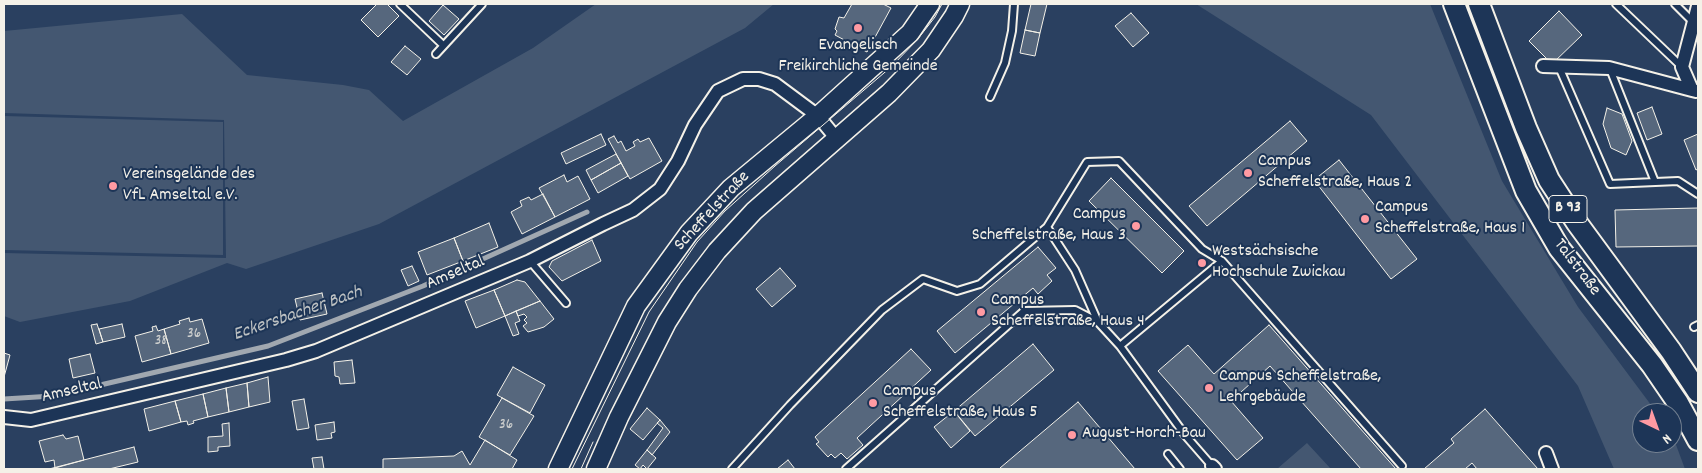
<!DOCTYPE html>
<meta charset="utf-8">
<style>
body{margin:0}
#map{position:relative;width:1702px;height:473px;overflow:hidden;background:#2a4060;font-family:Dekko,sans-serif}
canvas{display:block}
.frame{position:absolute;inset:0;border:5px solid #f4f1e8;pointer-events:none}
.north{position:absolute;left:1632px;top:403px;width:50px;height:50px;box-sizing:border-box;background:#1d3557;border:1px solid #738091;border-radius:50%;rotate:138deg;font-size:14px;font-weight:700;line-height:20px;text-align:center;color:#f4f1e8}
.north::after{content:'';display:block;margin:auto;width:18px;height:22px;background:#ff9aa2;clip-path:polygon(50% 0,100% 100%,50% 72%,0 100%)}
</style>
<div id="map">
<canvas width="1702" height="473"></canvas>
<div class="frame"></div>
<div class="north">N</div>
</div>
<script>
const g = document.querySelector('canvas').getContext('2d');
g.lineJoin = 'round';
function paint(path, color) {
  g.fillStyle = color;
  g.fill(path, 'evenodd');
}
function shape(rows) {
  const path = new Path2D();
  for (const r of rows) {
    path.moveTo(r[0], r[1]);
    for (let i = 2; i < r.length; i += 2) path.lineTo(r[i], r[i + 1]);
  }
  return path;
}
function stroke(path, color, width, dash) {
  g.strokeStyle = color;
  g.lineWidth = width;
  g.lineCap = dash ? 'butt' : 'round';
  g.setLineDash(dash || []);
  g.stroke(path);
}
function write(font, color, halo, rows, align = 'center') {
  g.font = font + ' Dekko,sans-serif';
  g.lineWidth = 4;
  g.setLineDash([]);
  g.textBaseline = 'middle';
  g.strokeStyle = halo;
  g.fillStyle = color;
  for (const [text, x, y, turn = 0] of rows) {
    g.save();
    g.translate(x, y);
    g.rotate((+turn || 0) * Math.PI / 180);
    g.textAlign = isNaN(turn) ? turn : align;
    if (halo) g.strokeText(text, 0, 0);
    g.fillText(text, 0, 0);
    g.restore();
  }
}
paint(shape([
 [596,4,774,4,745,28,379,224,246,269,227,263,130,301,20,322,4,316,4,253,226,258,224,120,4,113,4,31,182,14,247,75,343,85,369,90,403,121,533,48],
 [1196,4,1430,4,1502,181,1578,307,1657,413,1642,413,1642,443,1672,443,1672,434,1685,469,1614,469,1578,386,1371,115],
 [4,116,223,122,223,255,4,250],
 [1307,443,1331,469,1277,469]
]), '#445771');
stroke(shape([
 [4,399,53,396,268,346,423,286,587,212]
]), '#a1a8b0', 5);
const building = shape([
 [377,4,387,4,399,16,378,37,361,20,377,4],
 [852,4,883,4,891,8,867,52,835,35,837,31,835,29,839,17,844,18,852,4],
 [1031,4,1047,4,1040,33,1025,30,1031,4],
 [443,5,459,19,444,35,429,21,443,5],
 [1559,11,1582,35,1552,64,1529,41,1559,11],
 [1131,13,1149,33,1133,47,1115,26,1131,13],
 [1025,30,1040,33,1035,56,1020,53,1025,30],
 [405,46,421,59,407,75,391,62,405,46],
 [1652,107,1662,134,1647,140,1637,113,1652,107],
 [1607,108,1622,114,1632,141,1626,155,1611,148,1603,124,1607,108],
 [1290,121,1307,141,1207,226,1189,206,1290,121],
 [601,134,606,145,566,164,561,153,601,134],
 [1698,134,1698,169,1696,170,1684,140,1698,134],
 [614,136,618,143,621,141,626,151,635,146,633,142,638,139,640,142,649,138,662,161,630,179,608,139,614,136],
 [616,154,621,163,591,180,586,170,616,154],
 [1339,160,1417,259,1391,279,1314,180,1339,160],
 [621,163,628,176,598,193,591,180,621,163],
 [564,175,567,182,578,176,590,199,555,217,539,188,564,175],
 [1111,178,1184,251,1162,273,1089,201,1111,178],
 [543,194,555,217,522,234,511,212,522,206,520,201,529,197,531,200,543,194],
 [1698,208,1698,246,1616,247,1615,210,1698,208],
 [489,223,498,247,463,261,454,238,489,223],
 [454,238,463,261,427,275,418,252,454,238],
 [592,240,601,261,562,281,549,267,552,261,592,240],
 [1038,247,1056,268,1047,275,1052,281,1038,294,1033,288,955,353,937,331,1038,247],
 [412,266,419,281,408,286,401,270,412,266],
 [780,268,796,286,772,307,756,289,780,268],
 [517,280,525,282,540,301,505,316,494,290,517,280],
 [494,290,505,316,476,328,465,301,494,290],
 [322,293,327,314,300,320,295,299,322,293],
 [540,301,554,319,544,327,528,332,523,326,527,323,524,320,527,317,524,314,518,316,516,311,540,301],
 [516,311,520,321,515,323,519,334,513,336,505,316,516,311],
 [189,318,190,322,202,319,209,343,171,354,164,329,180,324,179,321,189,318],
 [97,324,103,342,96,344,91,325,97,324],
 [122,324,125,337,103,342,99,329,122,324],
 [1269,325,1396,469,1361,469,1270,366,1231,401,1263,438,1237,460,1158,371,1188,345,1214,374,1269,325],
 [156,326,158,331,164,329,171,354,142,362,135,336,153,331,152,327,156,326],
 [1033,344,1054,370,975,436,954,411,1033,344],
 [911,349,931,370,857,438,863,445,847,459,841,453,835,458,831,454,828,457,816,444,819,442,815,437,911,349],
 [4,353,10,355,4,377,4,353],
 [90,354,95,373,73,378,69,359,90,354],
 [352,360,355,383,340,384,339,377,335,376,334,362,352,360],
 [513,367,545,385,530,413,497,395,513,367],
 [268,377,270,402,249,407,247,383,268,377],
 [247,383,249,407,229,412,226,388,247,383],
 [226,388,229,412,208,417,203,394,226,388],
 [203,394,208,417,193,421,194,423,188,425,187,421,181,422,175,401,203,394],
 [502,398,534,416,510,455,479,437,502,398],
 [304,399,309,428,297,430,292,401,304,399],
 [175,401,181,422,149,431,144,409,175,401],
 [1078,402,1135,469,1001,469,1000,468,1078,402],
 [647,408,660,420,643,440,630,429,647,408],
 [1485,409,1538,469,1477,469,1472,463,1465,469,1424,469,1454,443,1451,439,1485,409],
 [954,411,970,431,951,448,934,427,954,411],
 [660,420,670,432,652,455,647,450,663,428,657,423,660,420],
 [334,422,335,432,331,433,332,438,317,440,315,425,334,422],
 [229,423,230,446,218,447,218,451,208,452,208,437,223,436,222,424,229,423],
 [63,435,66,439,78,436,84,460,55,468,54,460,45,462,39,441,63,435],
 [485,440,517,460,512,469,383,469,383,459,454,456,462,451,470,465,485,440],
 [134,447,138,462,109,469,49,469,134,447],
 [647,450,656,458,647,469,643,465,640,469,635,465,647,450],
 [322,457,324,469,314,469,312,458,322,457],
 [788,460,795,469,777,469,788,460]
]);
paint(building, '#56677d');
stroke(building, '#f4f1e8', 1);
const lane = shape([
 [400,4,443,45],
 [1616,4,1682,67],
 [1675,4,1693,22],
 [436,54,482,4],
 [1559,67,1610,184,1678,181,1698,194],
 [1610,69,1655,182],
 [990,97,1005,63,1012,31,1014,4],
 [530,261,566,303],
 [1694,327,1698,325],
 [1120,346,1222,261,1402,466],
 [1168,454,1180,469],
 [1212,466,1185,435,1120,346,1098,322,1075,270,1047,227,1087,162,1119,161,1202,249,1222,261],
 [732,469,790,405,882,310,923,279,957,291,980,284,1047,227],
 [846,469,1024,311,1075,310,1098,322]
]);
const street = shape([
 [1543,66,1609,68,1692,90],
 [1696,91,1692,90,1682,67,1698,6],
 [4,417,31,420,286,360,316,351,530,261,603,224,633,210,660,189,678,161,695,125,718,91,743,79,759,79,775,84,818,116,836,138],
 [1546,453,1552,469],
 [1212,466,1215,469]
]);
const secondary = shape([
 [558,469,636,306,689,233,731,188,818,116,910,33,930,4],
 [596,469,619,417,667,322,688,289,717,251,754,211,889,93,931,50,954,16,960,4]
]);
const primary = shape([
 [1454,4,1526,191,1559,248,1652,365,1678,403,1698,440],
 [1479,4,1526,128,1549,180,1577,223,1671,351,1698,392]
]);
stroke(lane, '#f4f1e8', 10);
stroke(street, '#f4f1e8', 16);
stroke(secondary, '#f4f1e8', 21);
stroke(primary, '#f4f1e8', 24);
stroke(lane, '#1d3557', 6);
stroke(street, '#1d3557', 12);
stroke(secondary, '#1d3557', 18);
stroke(primary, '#1d3557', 20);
stroke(shape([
 [572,469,649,312,697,242,725,211,775,166,891,67,917,40,935,17,942,4],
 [581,469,593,442]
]), '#f4f1e8', 1);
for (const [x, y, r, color] of [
 [858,28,5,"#ff9aa2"],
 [1248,173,5,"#ff9aa2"],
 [113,186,5,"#ff9aa2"],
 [1365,219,5,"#ff9aa2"],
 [1136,226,5,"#ff9aa2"],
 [1202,263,5,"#ff9aa2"],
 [981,312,5,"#ff9aa2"],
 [1209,388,5,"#ff9aa2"],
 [873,403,5,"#ff9aa2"],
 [1072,435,5,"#ff9aa2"]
]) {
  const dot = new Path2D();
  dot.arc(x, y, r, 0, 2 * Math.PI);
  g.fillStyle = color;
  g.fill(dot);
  stroke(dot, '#1d3557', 2);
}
write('15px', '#cccecd', null, [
 ["36",194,335],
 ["38",161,342],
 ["36",506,426]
]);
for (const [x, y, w] of [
 [1568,209,38]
]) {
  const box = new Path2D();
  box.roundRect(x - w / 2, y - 13.5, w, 27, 4);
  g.fillStyle = '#1d3557';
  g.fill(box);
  stroke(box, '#f4f1e8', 1);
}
write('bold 16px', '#f4f1e8', null, [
 ["B 93",1568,209]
]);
write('18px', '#f4f1e8', '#1d3557', [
 ["Evangelisch",858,47,"center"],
 ["Freikirchliche Gemeinde",858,68,"center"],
 ["Campus",1258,163],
 ["Scheffelstraße, Haus 2",1258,184],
 ["Vereinsgelände des",123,176],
 ["VfL Amseltal e.V.",123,197],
 ["Campus",1375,209],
 ["Scheffelstraße, Haus 1",1375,230],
 ["Campus",1126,216,"right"],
 ["Scheffelstraße, Haus 3",1126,237,"right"],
 ["Westsächsische",1212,253],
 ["Hochschule Zwickau",1212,274],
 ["Campus",991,302],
 ["Scheffelstraße, Haus 4",991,323],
 ["Campus Scheffelstraße,",1219,378],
 ["Lehrgebäude",1219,399],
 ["Campus",883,393],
 ["Scheffelstraße, Haus 5",883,414],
 ["August-Horch-Bau",1082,435]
], 'left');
write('18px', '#f4f1e8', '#1d3557', [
 ["Scheffelstraße",713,212,-47],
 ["Talstraße",1576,268,53],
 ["Amseltal",456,274,-23],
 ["Amseltal",72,392,-13]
]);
write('italic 19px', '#bdc1c2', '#1d3557', [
 ["Eckersbacher Bach",298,315,-19]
]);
</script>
